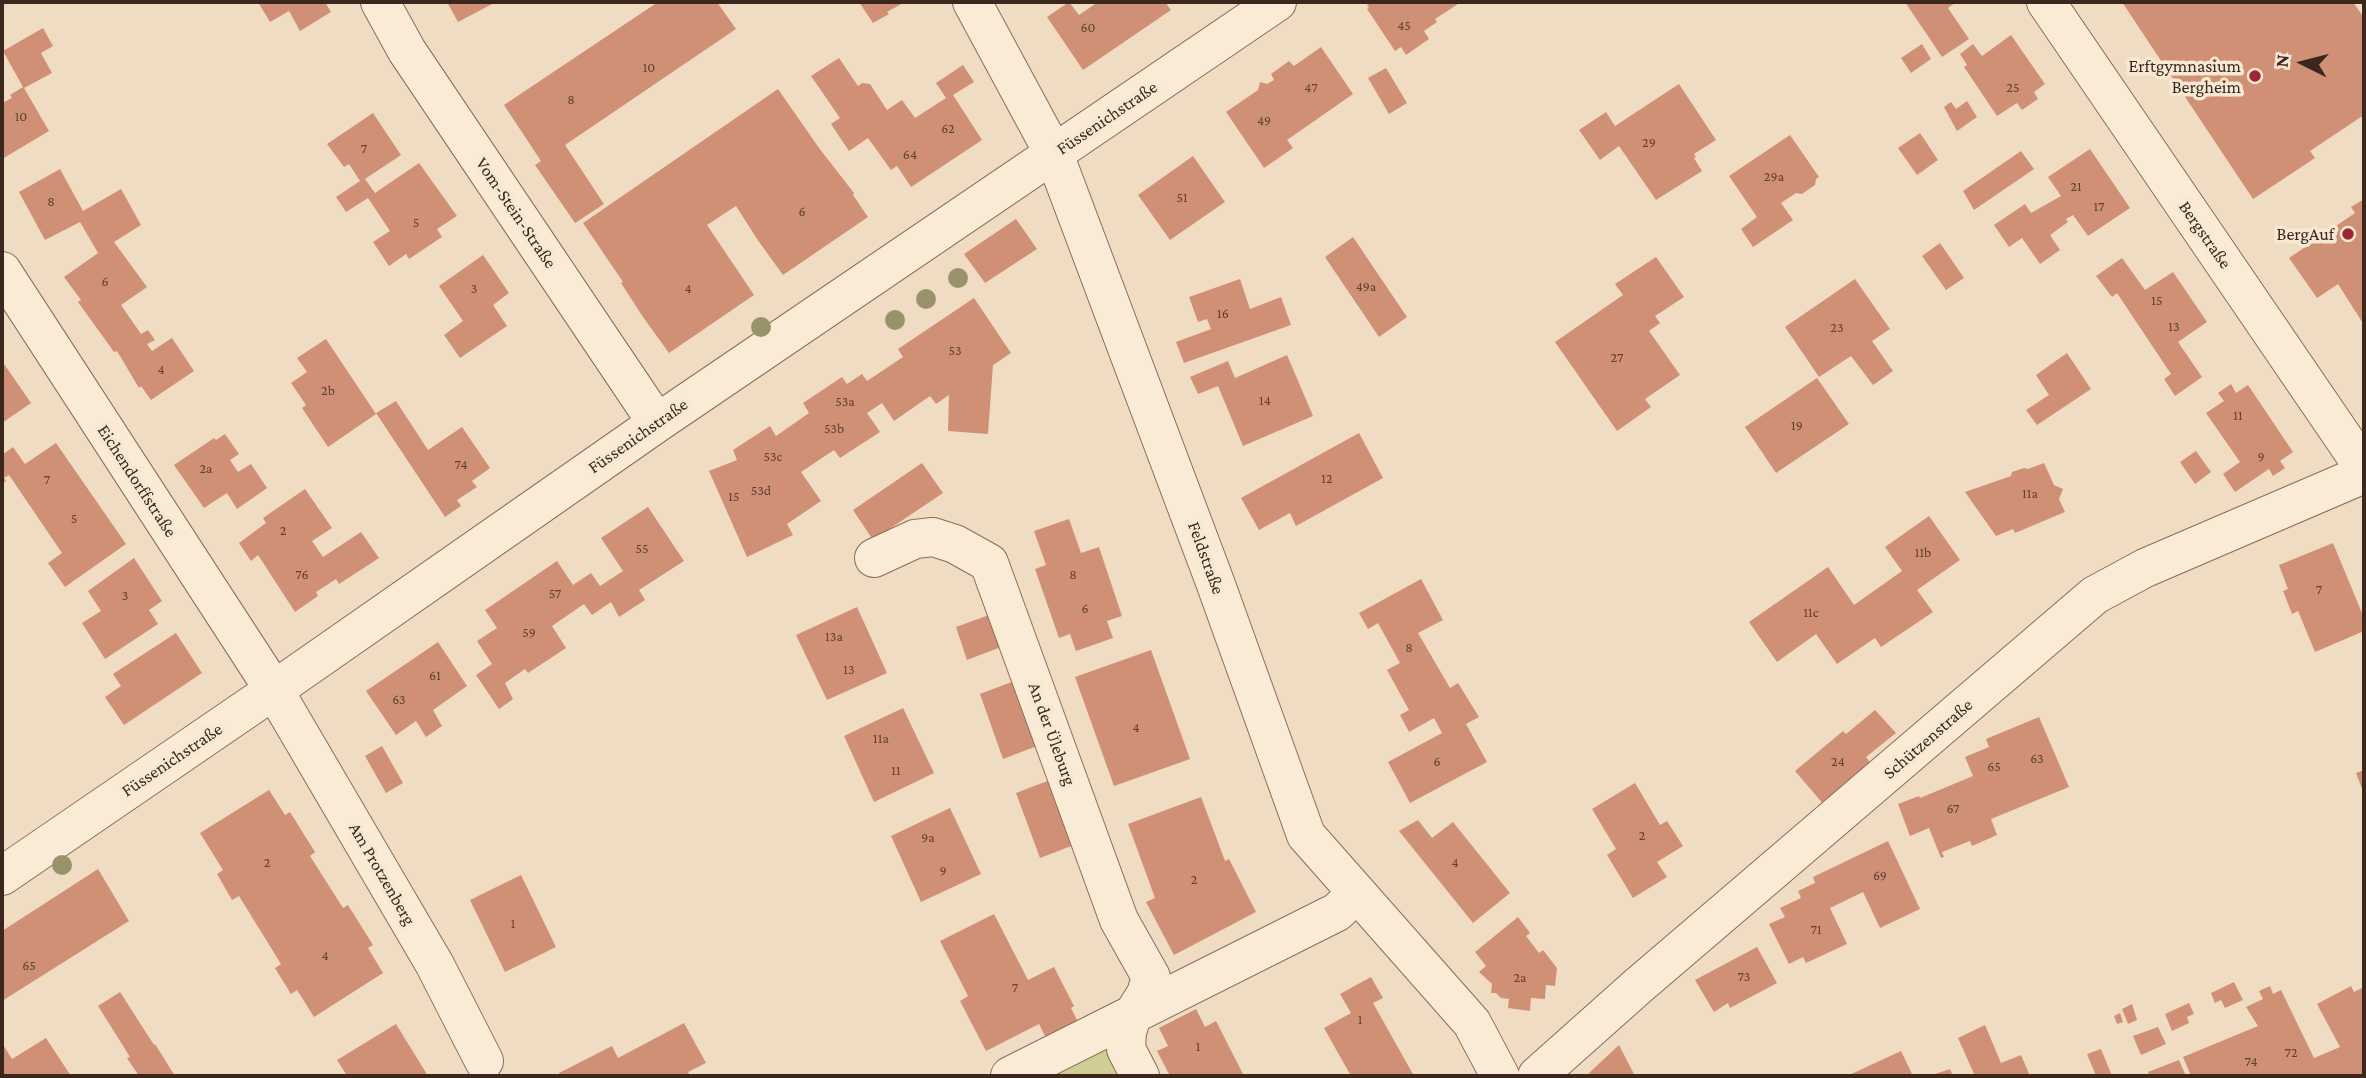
<!DOCTYPE html>
<meta charset="utf-8">
<style>
body{margin:0}
#map{position:relative;width:2366px;height:1078px;overflow:hidden;background:#f0dcc2;font-family:"Crimson Pro",serif}
canvas{display:block}
.frame{position:absolute;inset:0;border:4px solid #3a271d;pointer-events:none}
.north{position:absolute;left:2268px;top:28px;width:70px;height:70px;-webkit-text-stroke:5px #f7e8d2;paint-order:stroke;rotate:276deg;font-size:19px;font-weight:700;line-height:28px;text-align:center;color:#3a271d}
.north::after{content:'';display:block;margin:auto;width:24px;height:32px;background:#3a271d;clip-path:polygon(50% 0,100% 100%,50% 72%,0 100%)}
</style>
<div id="map">
<canvas width="2366" height="1078"></canvas>
<div class="frame"></div>
<div class="north">N</div>
</div>
<script>
const g = document.querySelector('canvas').getContext('2d');
g.lineJoin = 'round';
function paint(path, color) {
  g.fillStyle = color;
  g.fill(path, 'evenodd');
}
function shape(rows) {
  const path = new Path2D();
  for (const r of rows) {
    path.moveTo(r[0], r[1]);
    for (let i = 2; i < r.length; i += 2) path.lineTo(r[i], r[i + 1]);
  }
  return path;
}
function stroke(path, color, width, dash) {
  g.strokeStyle = color;
  g.lineWidth = width;
  g.lineCap = dash ? 'butt' : 'round';
  g.setLineDash(dash || []);
  g.stroke(path);
}
function write(font, color, halo, rows, align = 'center') {
  g.font = font + ' "Crimson Pro",serif';
  g.lineWidth = 7;
  g.setLineDash([]);
  g.textBaseline = 'middle';
  g.strokeStyle = halo;
  g.fillStyle = color;
  for (const [text, x, y, turn = 0] of rows) {
    g.save();
    g.translate(x, y);
    g.rotate((+turn || 0) * Math.PI / 180);
    g.textAlign = isNaN(turn) ? turn : align;
    if (halo) g.strokeText(text, 0, 0);
    g.fillText(text, 0, 0);
    g.restore();
  }
}
paint(shape([
 [1098,1048,1110,1052,1123,1076,1044,1076]
]), '#cfce95');
paint(shape([
 [258,2,325,2,331,12,300,31,289,11,270,22],
 [447,2,496,2,458,22],
 [658,2,717,2,736,29,565,145,604,204,575,223,535,165,541,161,504,105],
 [859,2,905,2,887,12,889,14,873,23],
 [1069,2,1079,15,1098,2,1165,2,1171,10,1083,70,1047,17],
 [1372,2,1456,2,1458,4,1435,19,1437,22,1424,31,1429,39,1406,55,1401,47,1395,51,1367,9,1369,8,1367,5],
 [1905,2,1956,2,1948,8,1969,39,1942,57],
 [2122,2,2353,2,2362,15,2364,14,2364,115,2310,151,2315,158,2253,199],
 [43,28,53,46,41,53,52,73,24,88,49,131,2,159,2,103,12,98,10,95,23,87,3,51],
 [2011,35,2045,84,2034,92,2038,99,2022,110,2017,103,1997,116,1964,67,1967,65,1960,54,1973,44,1982,56],
 [1922,44,1931,59,1911,73,1901,58],
 [1321,47,1353,94,1287,140,1293,148,1264,168,1226,112,1258,90,1260,82,1267,84,1274,80,1271,74,1289,61,1294,66],
 [839,58,858,86,862,83,870,84,887,110,902,100,915,118,946,98,936,83,963,65,974,82,953,95,982,140,911,187,897,166,891,170,868,138,849,151,831,124,840,118,811,76],
 [1386,68,1407,103,1389,114,1368,78],
 [1679,84,1716,140,1694,154,1696,157,1694,158,1702,171,1656,200,1619,146,1600,160,1579,130,1606,112,1615,126],
 [778,89,819,148,854,193,853,195,868,217,783,275,757,239,736,206,707,225,754,295,669,353,643,317,621,283,623,282,583,223],
 [1967,101,1977,117,1957,131,1944,107,1951,102,1956,109],
 [373,113,401,155,365,179,375,193,419,163,457,216,437,229,442,237,409,259,406,254,389,266,373,242,390,231,368,198,346,212,336,197,360,181,349,164,344,167,327,144],
 [1920,133,1938,160,1917,175,1898,148],
 [1790,135,1819,177,1816,179,1815,185,1802,194,1796,193,1781,203,1793,220,1753,247,1741,229,1757,217,1729,176],
 [2090,149,2130,208,2088,236,2073,215,2066,219,2068,222,2050,235,2060,250,2040,264,2022,238,2009,247,1994,225,2025,204,2031,213,2061,196,2048,177],
 [2021,151,2034,169,1974,210,1963,191],
 [1193,156,1225,202,1170,240,1138,195],
 [60,169,83,211,121,189,141,225,114,242,147,287,121,305,141,334,148,330,155,340,147,344,152,351,172,338,194,371,151,400,141,386,139,388,117,351,114,352,78,302,81,300,64,277,98,253,80,222,45,240,19,192],
 [2364,199,2364,325,2338,284,2317,298,2289,258,2355,213,2351,207],
 [1016,219,1037,249,985,283,964,254],
 [1353,237,1407,317,1379,337,1325,257],
 [1940,243,1964,278,1946,290,1922,256],
 [483,255,509,293,493,305,507,326,460,358,444,335,463,321,439,286],
 [1656,257,1684,297,1655,316,1660,323,1649,331,1680,375,1645,399,1651,407,1617,431,1555,342,1623,295,1615,284],
 [2122,258,2145,290,2173,272,2207,322,2178,342,2202,377,2175,396,2164,379,2171,374,2117,293,2112,297,2096,276],
 [1240,279,1250,309,1281,297,1291,325,1184,363,1176,342,1211,329,1207,319,1198,322,1189,297],
 [1855,279,1890,329,1872,341,1893,371,1873,385,1851,356,1819,377,1785,327],
 [974,298,1011,353,993,365,988,434,948,431,949,395,936,404,930,396,894,421,882,403,867,413,880,432,840,458,834,450,801,472,821,501,787,524,793,535,747,557,709,471,737,460,733,450,770,426,776,436,809,413,803,403,842,377,847,384,862,374,867,381,903,357,898,349],
 [326,339,376,414,328,447,302,408,306,405,291,383,307,372,297,358],
 [2067,353,2091,389,2037,425,2026,410,2049,395,2036,375],
 [1287,355,1313,416,1243,446,1218,386,1198,394,1190,377,1228,361,1235,378],
 [2,361,31,403,2,423],
 [1817,378,1849,424,1776,473,1745,427],
 [2231,384,2236,393,2248,385,2293,452,2280,461,2285,468,2273,476,2269,469,2235,492,2223,474,2240,462,2206,413,2224,401,2218,393],
 [396,401,428,450,462,427,490,468,472,481,477,487,457,500,461,506,445,517,376,413],
 [1359,433,1383,478,1296,526,1290,513,1259,530,1241,498],
 [225,434,239,454,230,460,238,472,251,464,267,488,237,509,227,493,204,508,174,465,214,438,216,440],
 [56,443,126,544,65,587,48,563,62,553,9,475,4,478,6,481,2,484,2,455,13,447,25,464],
 [2196,451,2211,472,2195,484,2180,462],
 [922,463,943,493,873,540,853,510],
 [2044,463,2054,485,2063,489,2059,499,2065,512,2015,533,2013,529,1996,536,1965,492,2011,476,2012,472,2024,468,2028,469],
 [305,489,332,528,312,541,323,557,361,532,379,558,339,584,336,579,316,592,318,596,295,612,258,555,251,561,239,543,266,523,263,518],
 [648,507,684,561,639,590,645,600,619,617,611,602,592,615,584,604,552,626,566,648,528,673,525,669,505,683,513,699,499,709,476,675,492,664,477,641,497,628,485,610,557,561,573,585,591,573,600,586,623,571,601,538],
 [1929,516,1960,560,1917,590,1933,612,1881,647,1875,638,1837,664,1816,634,1777,662,1749,622,1828,567,1854,605,1902,571,1885,547],
 [1069,519,1081,553,1099,547,1122,616,1107,621,1113,638,1076,651,1070,634,1059,638,1035,569,1046,565,1034,531],
 [2333,543,2364,618,2364,631,2315,652,2298,611,2292,614,2283,591,2288,589,2279,565],
 [134,558,162,601,149,610,158,624,105,659,82,623,101,611,88,591],
 [1421,579,1443,620,1418,633,1450,688,1458,683,1479,717,1466,724,1487,762,1410,803,1388,762,1442,733,1434,718,1409,732,1400,715,1409,710,1387,670,1400,663,1378,623,1368,629,1359,613],
 [857,607,887,673,827,700,796,635],
 [989,615,1001,647,967,660,956,627],
 [176,633,202,673,124,725,105,697,121,686,113,674],
 [438,642,467,686,433,710,442,726,426,737,416,721,396,735,366,691],
 [1151,650,1190,759,1114,786,1075,677],
 [1014,681,1037,746,1003,759,980,694],
 [903,708,934,773,874,802,844,736],
 [1875,710,1896,733,1866,757,1873,766,1825,806,1795,771,1843,731,1846,734],
 [2039,717,2069,787,1991,819,1997,835,1972,846,1970,841,1942,852,1944,857,1941,858,1929,828,1910,836,1898,804,1919,796,1920,798,1973,776,1965,757,1989,747,1986,739],
 [382,746,403,783,386,793,365,756],
 [2364,770,2364,794,2356,773],
 [1050,780,1074,845,1040,858,1016,793],
 [1635,783,1660,825,1667,821,1683,846,1657,862,1667,877,1633,898,1607,855,1616,849,1592,809],
 [269,790,285,815,290,812,315,852,310,856,343,908,348,905,373,945,368,948,383,973,314,1017,297,990,291,994,275,968,281,964,239,896,232,900,217,874,223,870,200,833],
 [1201,797,1225,861,1229,859,1256,912,1174,955,1146,902,1155,898,1128,824],
 [950,808,981,874,921,902,891,836],
 [1418,820,1432,838,1453,822,1510,893,1473,923,1399,831],
 [1888,841,1920,909,1880,928,1863,892,1830,908,1847,944,1806,963,1803,957,1789,964,1769,924,1785,917,1780,908,1801,898,1798,891,1815,883,1813,877],
 [98,869,129,921,2,1001,2,931],
 [521,875,556,947,505,972,470,900],
 [994,914,1028,980,1054,967,1074,1006,1071,1008,1079,1024,1047,1040,1039,1024,986,1051,960,1001,968,996,940,941],
 [1518,917,1530,933,1526,936,1539,953,1543,950,1557,968,1555,986,1546,985,1545,999,1531,998,1530,1011,1508,1008,1509,999,1501,998,1496,993,1491,993,1492,984,1479,972,1486,966,1475,952],
 [1757,947,1777,983,1730,1008,1728,1003,1714,1012,1695,980],
 [1371,977,1383,998,1373,1003,1414,1076,1351,1076,1324,1028,1351,1013,1340,994],
 [2234,982,2243,1000,2225,1008,2221,1000,2215,1003,2211,993],
 [2270,986,2273,994,2281,990,2314,1058,2340,1047,2317,1004,2351,986,2354,992,2364,987,2364,1076,2191,1076,2183,1057,2258,1026,2246,1007,2263,999,2259,991],
 [120,992,154,1045,155,1044,175,1076,139,1076,127,1058,130,1057,98,1006],
 [2189,1003,2194,1014,2187,1017,2189,1023,2172,1031,2165,1014],
 [2132,1004,2137,1020,2128,1024,2122,1009],
 [1196,1009,1205,1027,1216,1021,1244,1076,1170,1076,1157,1051,1168,1046,1159,1028],
 [2120,1013,2123,1022,2117,1024,2114,1016],
 [684,1023,706,1063,688,1072,690,1076,560,1076,559,1073,612,1046,618,1058],
 [396,1024,428,1076,347,1076,337,1060],
 [1985,1025,2001,1063,2021,1055,2030,1076,1975,1076,1958,1038],
 [2158,1027,2166,1044,2141,1055,2133,1036],
 [46,1038,71,1076,2,1076,2,1043,12,1059],
 [1619,1045,1635,1076,1591,1076,1589,1073],
 [2101,1049,2112,1076,2096,1076,2087,1054],
 [1901,1051,1913,1076,1847,1076],
 [2179,1060,2186,1076,2150,1076,2148,1072],
 [1950,1069,1953,1076,1929,1076]
]), '#d09076');
const minor = shape([
 [380,2,407,51,657,423],
 [972,2,1054,154,1215,582,1306,835,1472,1023,1500,1076],
 [2046,2,2364,468],
 [2,271,274,690,435,965,484,1061],
 [874,558,915,539,933,537,955,544,989,563,1119,920,1151,977,1146,994,1132,1016,1127,1032,1126,1049,1140,1076],
 [2,876,274,690,657,423,1277,2],
 [1010,1076,1337,912,1357,893],
 [1537,1076,1638,986,2095,595,2145,568,2364,474]
]);
stroke(minor, '#8b6c58', 40);
stroke(minor, '#faebd6', 38);
g.fillStyle = '#99936b';
for (const [x, y] of [
 [958,278],
 [926,299],
 [895,320],
 [761,327],
 [62,865]
]) {
  g.beginPath();
  g.arc(x, y, 10, 0, 2 * Math.PI);
  g.fill();
}
for (const [x, y, r, color] of [
 [2255,76,7,"#9d2536"],
 [2348,234,7,"#9d2536"]
]) {
  const dot = new Path2D();
  dot.arc(x, y, r, 0, 2 * Math.PI);
  g.fillStyle = color;
  g.fill(dot);
  stroke(dot, '#f7e8d2', 2.5);
}
write('14px', '#604133', null, [
 ["45",1404,26],
 ["60",1088,28],
 ["10",649,68],
 ["47",1311,88],
 ["25",2013,88],
 ["8",571,100],
 ["10",21,117],
 ["49",1264,121],
 ["62",948,129],
 ["29",1649,143],
 ["7",364,149],
 ["64",910,155],
 ["29a",1774,177],
 ["21",2076,187],
 ["51",1182,198],
 ["8",51,202],
 ["17",2099,207],
 ["6",802,212],
 ["5",416,223],
 ["6",105,282],
 ["49a",1366,287],
 ["3",474,289],
 ["4",688,289],
 ["15",2157,301],
 ["16",1223,314],
 ["13",2174,327],
 ["23",1837,328],
 ["53",955,351],
 ["27",1617,358],
 ["4",161,370],
 ["2b",328,391],
 ["14",1265,401],
 ["53a",845,402],
 ["11",2238,416],
 ["19",1797,426],
 ["53b",834,429],
 ["53c",773,457],
 ["9",2261,457],
 ["74",461,465],
 ["2a",206,469],
 ["12",1327,479],
 ["7",47,480],
 ["53d",761,491],
 ["11a",2030,494],
 ["15",734,497],
 ["5",74,519],
 ["2",283,531],
 ["55",642,549],
 ["11b",1923,553],
 ["76",302,575],
 ["8",1073,575],
 ["7",2319,590],
 ["57",555,594],
 ["3",125,596],
 ["6",1085,609],
 ["11c",1811,613],
 ["59",529,633],
 ["13a",834,637],
 ["8",1409,648],
 ["13",849,670],
 ["61",435,676],
 ["63",399,700],
 ["4",1136,728],
 ["11a",881,739],
 ["63",2037,759],
 ["6",1437,762],
 ["24",1838,762],
 ["65",1994,767],
 ["11",896,771],
 ["67",1953,809],
 ["2",1642,836],
 ["9a",928,838],
 ["2",267,863],
 ["4",1455,863],
 ["9",943,871],
 ["69",1880,876],
 ["2",1194,880],
 ["1",513,924],
 ["71",1816,930],
 ["4",325,956],
 ["65",29,966],
 ["73",1744,977],
 ["2a",1520,978],
 ["7",1015,988],
 ["1",1360,1020],
 ["1",1198,1047],
 ["72",2291,1053],
 ["74",2251,1062]
]);
write('18px', '#3a271d', '#f7e8d2', [
 ["Erftgymnasium",2241,66],
 ["Bergheim",2241,87],
 ["BergAuf",2334,234]
], 'right');
write('18px', '#3a271d', '#f7e8d2', [
 ["Füssenichstraße",1107,118,-34],
 ["Vom-Stein-Straße",516,213,56],
 ["Bergstraße",2205,235,55],
 ["Füssenichstraße",638,436,-35],
 ["Eichendorffstraße",137,481,57],
 ["Feldstraße",1206,558,70],
 ["An der Üleburg",1052,734,70],
 ["Schützenstraße",1928,739,-41],
 ["Füssenichstraße",172,760,-34],
 ["Am Protzenberg",382,874,60]
]);
</script>
